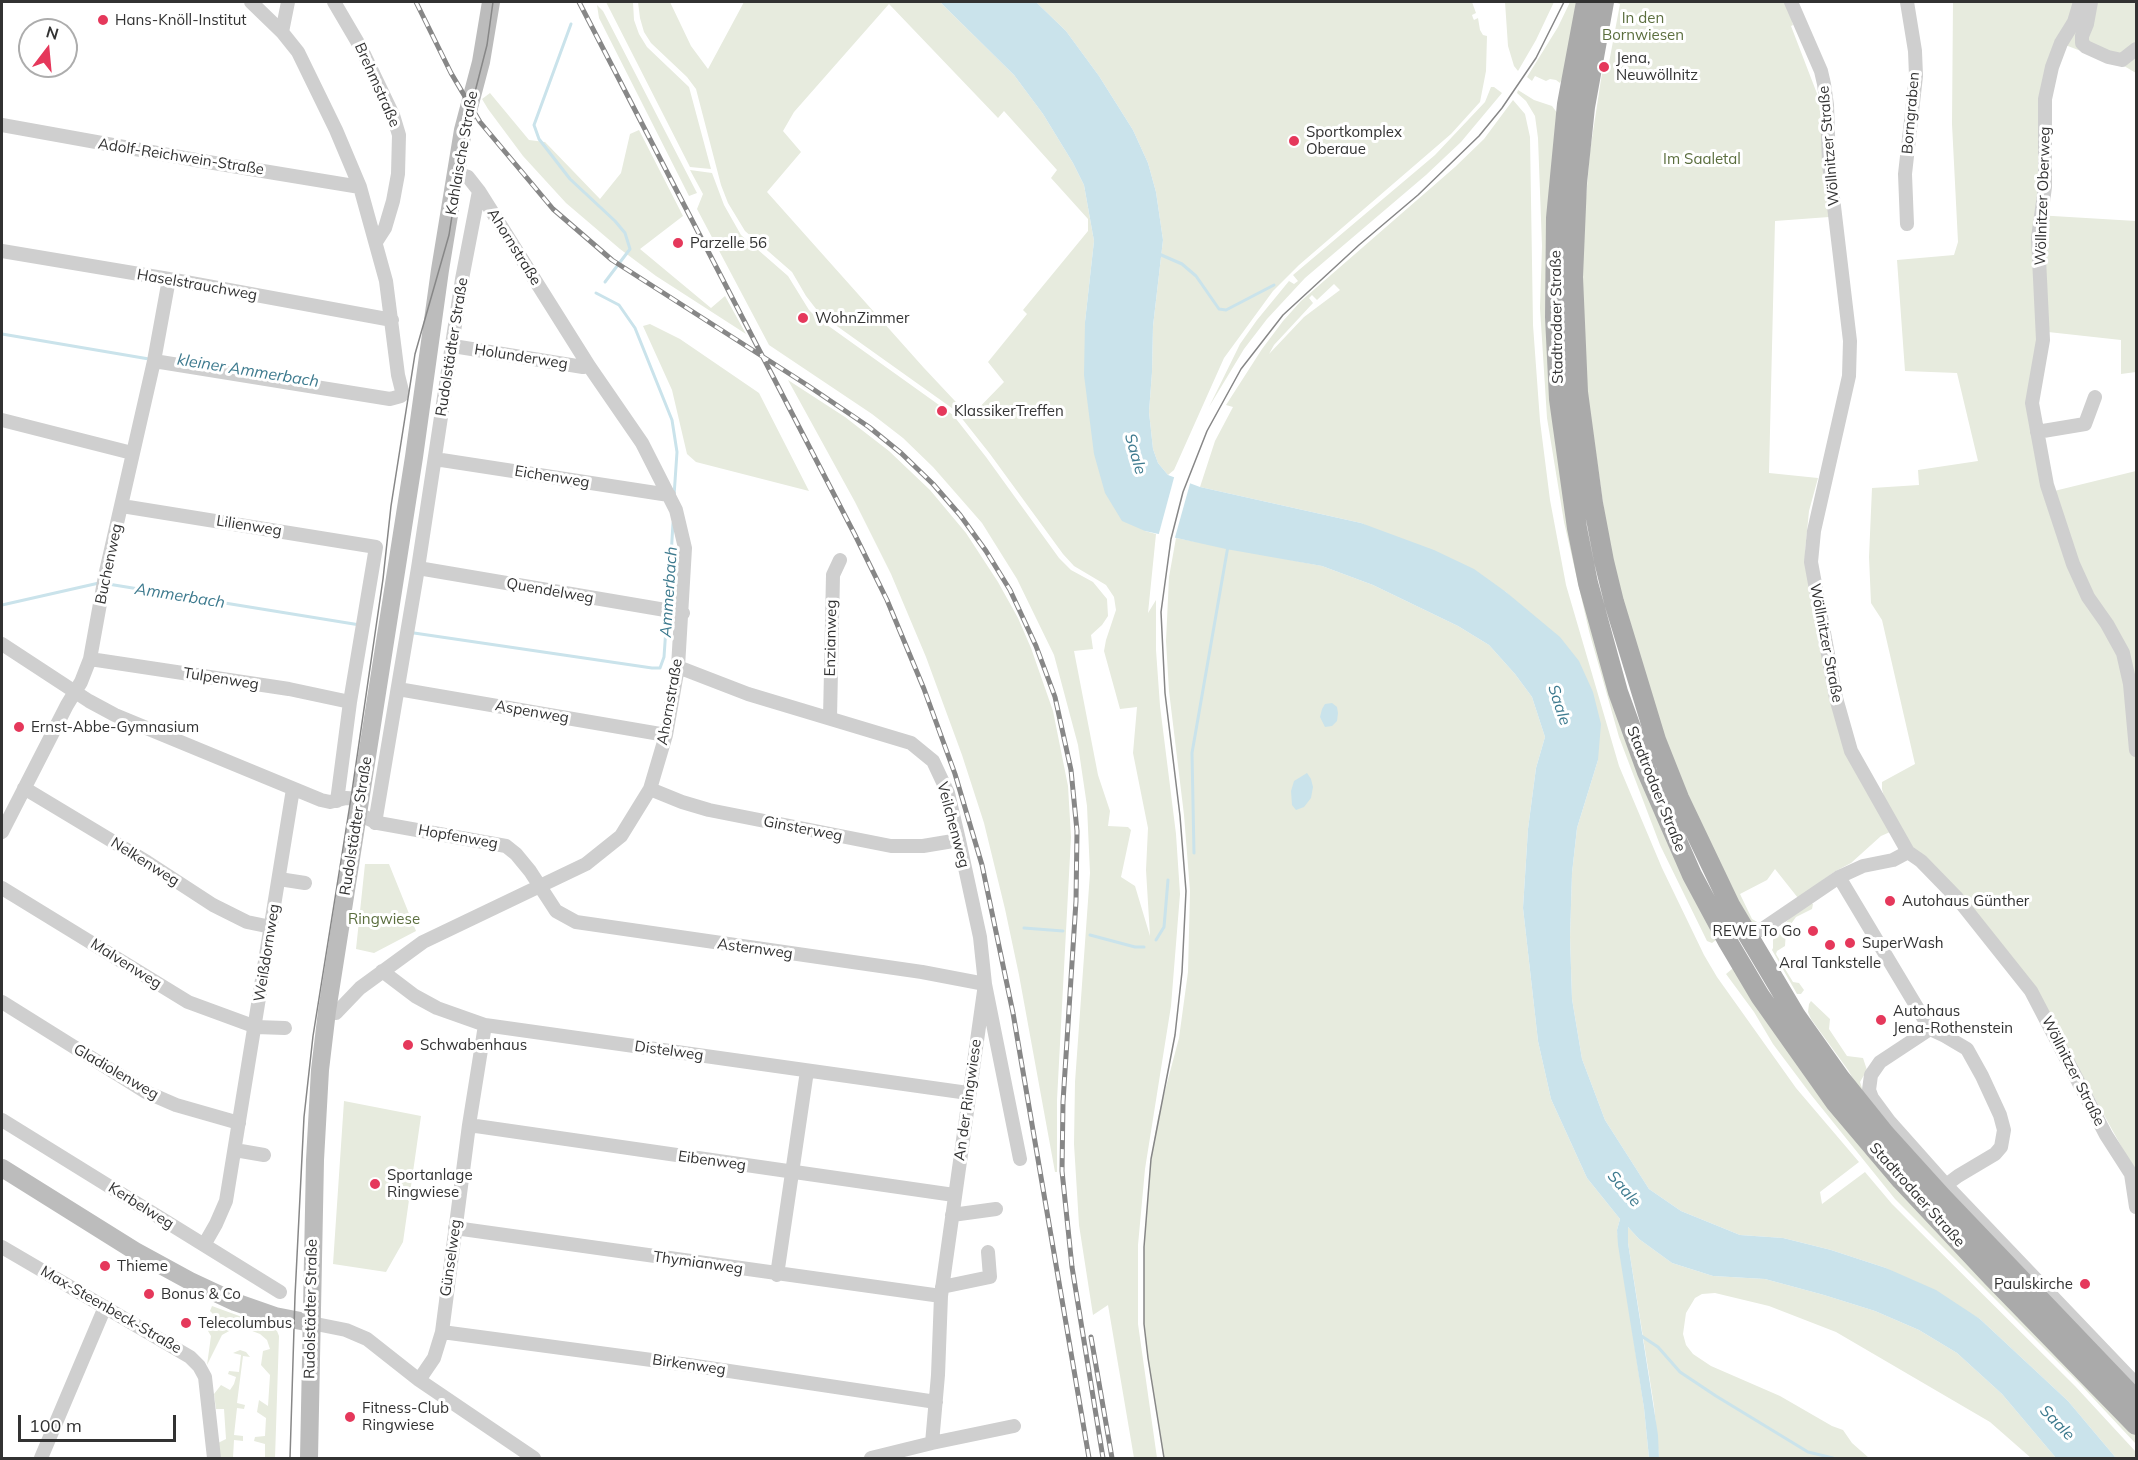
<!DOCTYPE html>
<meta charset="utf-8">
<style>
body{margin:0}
#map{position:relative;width:2138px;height:1460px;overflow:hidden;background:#fff;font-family:Mulish,sans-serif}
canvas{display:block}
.frame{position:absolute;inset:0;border:3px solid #323232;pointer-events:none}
.north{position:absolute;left:18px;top:18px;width:60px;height:60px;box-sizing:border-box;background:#fff;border:2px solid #adadad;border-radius:50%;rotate:16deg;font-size:16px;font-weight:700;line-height:24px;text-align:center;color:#323232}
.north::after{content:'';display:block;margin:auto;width:21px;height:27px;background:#e5385b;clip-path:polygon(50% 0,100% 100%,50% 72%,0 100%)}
.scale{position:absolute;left:18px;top:1415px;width:158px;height:27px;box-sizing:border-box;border:3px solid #323232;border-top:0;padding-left:8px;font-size:18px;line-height:21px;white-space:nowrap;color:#323232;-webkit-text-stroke:4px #fff;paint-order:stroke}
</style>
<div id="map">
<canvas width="2138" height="1460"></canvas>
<div class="frame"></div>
<div class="north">N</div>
<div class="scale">100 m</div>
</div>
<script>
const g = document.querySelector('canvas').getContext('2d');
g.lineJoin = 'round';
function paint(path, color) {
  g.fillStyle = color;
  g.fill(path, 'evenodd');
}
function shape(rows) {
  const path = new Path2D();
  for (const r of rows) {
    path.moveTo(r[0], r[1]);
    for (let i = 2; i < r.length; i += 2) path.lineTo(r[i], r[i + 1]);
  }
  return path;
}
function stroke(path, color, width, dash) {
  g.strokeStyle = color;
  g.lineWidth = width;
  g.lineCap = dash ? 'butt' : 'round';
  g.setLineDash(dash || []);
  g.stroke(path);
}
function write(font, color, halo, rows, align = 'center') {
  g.font = font + ' Mulish,sans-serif';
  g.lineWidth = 6;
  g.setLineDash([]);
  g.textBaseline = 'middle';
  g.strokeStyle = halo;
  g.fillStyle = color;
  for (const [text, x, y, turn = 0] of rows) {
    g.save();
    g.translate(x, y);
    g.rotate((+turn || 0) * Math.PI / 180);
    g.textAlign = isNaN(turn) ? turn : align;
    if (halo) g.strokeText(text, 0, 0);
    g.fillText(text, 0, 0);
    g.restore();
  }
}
paint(shape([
 [606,2,633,2,634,20,639,34,647,47,689,87,711,169,690,167],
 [638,2,670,2,691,46,708,69,744,2,940,2,1014,75,1043,114,1073,163,1084,185,1094,241,1085,322,1145,531,1156,534,1148,613,1156,600,1156,650,1160,706,1176,834,1180,894,1171,1006,1145,1169,1138,1245,1138,1324,1157,1458,1134,1458,1108,1305,1093,1315,1079,1225,1074,1144,1075,1082,1090,873,1087,806,1078,745,1054,655,1017,579,982,523,933,467,903,438,872,414,769,345,697,209,703,194,690,170,712,173,724,205,741,235,788,276,809,310,816,317,953,415,986,457,1059,558,1071,570,1093,582,1107,599,1108,616,1102,625,1091,635,1093,649,1074,651,1098,775,1110,811,1108,826,1128,827,1131,830,1121,877,1135,886,1150,936,1146,870,1148,828,1133,753,1137,707,1120,709,1104,651,1106,640,1116,610,1114,597,1106,585,1074,566,1063,554,990,454,956,411,820,314,806,296,792,272,745,231,728,203,721,185,696,89,687,77,651,43,644,32,640,18],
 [889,4,998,118,1004,111,1057,170,1051,178,1088,219,1088,231,1023,310,1027,314,988,362,1004,382,970,417,924,368,767,192,801,152,783,131,794,112],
 [1036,2,1472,2,1476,13,1472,15,1473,18,1474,20,1478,18,1480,30,1483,35,1487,36,1486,71,1480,102,1451,134,1299,265,1273,291,1224,358,1174,470,1168,475,1158,463,1153,449,1149,412,1152,372,1153,326,1163,240,1156,192,1148,163,1133,130,1099,76,1066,31],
 [1505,2,1554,2,1536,40,1518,71,1514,66,1508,46],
 [1570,2,1580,2,1564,75,1560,83,1556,80,1550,79,1546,81,1535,76,1532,81,1527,77,1558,27],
 [1614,2,1788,2,1793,25,1791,26,1821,104,1829,217,1775,221,1769,473,1818,478,1809,511,1805,552,1814,611,1833,698,1890,832,1881,836,1851,863,1834,872,1798,898,1775,869,1767,880,1740,894,1752,919,1759,923,1757,924,1751,922,1705,843,1648,701,1611,558,1588,399,1581,322,1582,245,1590,151,1602,73,1608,68,1620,4],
 [1953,2,2136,2,2136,73,2119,63,2107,61,2060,43,2044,139,2036,215,2136,221,2136,372,2121,374,2121,340,2039,331,2031,384,2046,493,2136,471,2136,713,2134,752,2136,758,2136,1173,2067,1048,1909,842,1886,805,1882,789,1882,782,1915,764,1882,620,1871,603,1869,557,1872,488,1919,485,1918,470,1978,461,1957,373,1905,371,1897,260,1954,255,1958,242,1952,124],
 [597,5,603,11,697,193,689,196,599,18],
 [1491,87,1494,87,1502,93,1461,142,1426,175,1305,278,1267,319,1244,349,1209,407,1240,344,1257,320,1289,281,1294,284,1298,281,1293,275,1435,155,1485,102],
 [1518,90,1534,100,1552,106,1558,114,1550,259,1596,633,1716,940,1712,943,1707,941,1660,845,1619,737,1589,631,1564,522,1547,418,1540,308,1542,246,1538,138,1535,116,1526,101,1517,93],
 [490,93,529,140,545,142,600,199,621,173,630,134,639,130,683,216,640,249,711,308,725,296,746,334,656,276,620,249,566,203,523,156,488,109,482,99],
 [1513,100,1525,114,1530,137,1533,325,1540,421,1550,500,1566,585,1619,766,1662,868,1704,955,1717,977,1796,1088,1859,1162,1820,1192,1822,1204,1865,1172,1892,1204,2075,1386,2136,1452,2136,1458,2116,1458,2068,1401,1980,1319,1886,1268,1831,1250,1783,1238,1740,1235,1681,1211,1649,1189,1605,1120,1582,1059,1572,999,1570,937,1572,873,1577,828,1598,760,1513,599,1506,592,1361,523,1200,487,1215,441,1233,407,1226,405,1262,349,1283,321,1301,301,1455,167,1484,139],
 [1334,284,1340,290,1304,317,1269,354,1274,345,1313,303,1309,298,1312,295,1317,300],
 [650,324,680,339,759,393,809,491,696,462,687,454,672,390,643,326],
 [788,380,845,417,889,451,930,490,966,533,998,582,1018,618,1031,648,1053,711,1068,786,1071,837,1057,1100,1057,1172,1055,1172,1019,975,1005,909,984,823,962,755,926,657,891,574,855,502],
 [1176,538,1322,566,1373,585,1458,626,1489,645,1515,674,1532,697,1545,737,1536,768,1528,829,1523,908,1538,1041,1551,1099,1587,1178,1620,1219,1617,1230,1644,1408,1649,1458,1164,1458,1148,1358,1144,1324,1144,1247,1151,1159,1158,1117,1179,1038,1188,972,1190,891,1184,815,1169,691,1166,641,1169,577],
 [365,864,389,864,416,931,374,953,356,949],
 [1810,903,1813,904,1812,909,1796,917,1786,931,1785,946,1777,951,1776,954,1793,982,1799,983,1804,990,1801,994,1797,994,1772,950,1773,948,1773,940,1777,932,1789,919],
 [1732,969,1737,970,2136,1434,2136,1444,2079,1383,1895,1199,1812,1096,1773,1044,1754,1012,1726,974],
 [1811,1001,1830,1019,1829,1029,1847,1056,1863,1058,1867,1070,1860,1082,1863,1091,1858,1087,1848,1070,1811,1019,1808,1012,1809,1004],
 [344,1101,421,1116,403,1242,386,1272,333,1264],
 [1628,1227,1639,1239,1672,1263,1713,1276,1765,1279,1824,1295,1875,1311,1919,1330,1957,1353,2002,1394,2056,1458,2031,1458,1990,1422,1836,1332,1769,1306,1715,1293,1702,1294,1695,1298,1686,1313,1683,1334,1686,1345,1693,1354,1711,1366,1780,1396,1832,1426,1843,1430,1852,1443,1869,1458,1659,1458,1654,1406,1628,1243],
 [212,1306,272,1328,277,1331,279,1336,275,1458,265,1458,265,1444,254,1441,255,1437,265,1436,266,1418,257,1412,259,1400,268,1406,270,1375,261,1365,263,1351,270,1349,267,1340,260,1334,247,1329,239,1328,231,1330,222,1335,207,1365,211,1336,208,1331,215,1321,214,1315,210,1311],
 [240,1350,246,1352,250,1357,243,1356,237,1403,245,1405,244,1409,237,1408,234,1435,243,1436,243,1441,234,1440,233,1458,219,1458,218,1443,226,1439,224,1409,216,1409,214,1394,221,1385,230,1390,234,1384,236,1377,228,1374,229,1371,239,1372,241,1355,233,1353]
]), '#e7ebde');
paint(shape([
 [940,2,1036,2,1066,31,1099,76,1133,130,1148,163,1156,192,1163,240,1153,326,1152,372,1149,412,1153,449,1158,463,1168,475,1200,487,1361,523,1434,550,1474,569,1506,592,1560,637,1579,661,1593,692,1601,724,1598,760,1577,828,1572,873,1570,937,1572,999,1582,1059,1605,1120,1649,1189,1681,1211,1740,1235,1783,1238,1831,1250,1886,1268,1936,1290,1980,1319,2068,1401,2116,1458,2056,1458,2002,1394,1957,1353,1919,1330,1875,1311,1824,1295,1765,1279,1713,1276,1672,1263,1639,1239,1628,1227,1628,1243,1658,1435,1659,1458,1649,1458,1644,1408,1618,1245,1617,1230,1620,1219,1587,1178,1551,1099,1538,1041,1523,908,1528,829,1536,768,1545,737,1532,697,1515,674,1489,645,1458,626,1373,585,1322,566,1226,549,1145,531,1122,521,1105,493,1094,454,1084,375,1085,322,1094,241,1084,185,1073,163,1043,114,1014,75],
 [1332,703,1337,707,1338,713,1337,721,1332,726,1325,727,1320,717,1322,709,1325,704],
 [1307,773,1311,779,1313,787,1311,798,1304,807,1296,810,1292,805,1291,791,1294,781]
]), '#cae3eb');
paint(shape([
 [1175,474,1191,480,1174,541,1158,537]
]), '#fff');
stroke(shape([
 [571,24,534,125,539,139,570,179,615,221,625,233,630,249,605,282],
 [1159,254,1182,264,1196,276,1219,309,1226,310,1274,285],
 [596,293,619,305,635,328,672,420,677,452,674,496],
 [2,334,149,359],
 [108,584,360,625],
 [2,605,99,583],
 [668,607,673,523],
 [414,633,652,668,660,668,664,657,667,613],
 [1194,853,1192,753,1228,546],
 [1024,928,1063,931],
 [1090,935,1135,947,1144,947],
 [1156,940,1164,927,1168,880],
 [1640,1335,1658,1347,1680,1372,1716,1396,1808,1452,1833,1458]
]), '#cae3eb', 3);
stroke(shape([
 [251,2,282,32,298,52,336,130,360,187,386,281,398,375,402,391],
 [334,2,361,48,383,94,393,115,399,135,398,174,393,201,385,228,376,242],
 [1791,2,1821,71,1824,84,1827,105,1829,164,1850,341,1849,376,1814,531,1811,562,1836,698,1851,751,1908,852,1921,861,1957,898,2031,991,2106,1135,2131,1174,2136,1207],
 [2080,2,2074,22,2061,43,2052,67,2045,99,2045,187,2038,238,2043,340,2032,403,2047,485,2073,564,2088,597,2107,624,2123,653,2130,684,2136,750],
 [2091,2,2087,24,2082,36,2082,43,2086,47,2108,57,2122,60,2136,49],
 [282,32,288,2],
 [2,125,196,160,360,187],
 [1907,224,1905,174,1916,76,1915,51,1907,2],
 [2,251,169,279,392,320],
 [453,346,583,367,589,366],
 [154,361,390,399,401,396,402,391],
 [2,420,132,453],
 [2037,432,2085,424,2095,397],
 [435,459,669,495],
 [122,506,376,547,350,702,337,801],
 [418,568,683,613],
 [2,644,89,701,115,715,321,800,330,802,346,798,360,799],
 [90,659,289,689,350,702],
 [678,667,748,694,911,743,933,761,948,793,959,840,980,937,985,984,1020,1159],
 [398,689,666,735],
 [830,718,833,575,840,560],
 [24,788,147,862,213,905,247,922,271,927],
 [650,789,682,802,709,810,891,846,923,846,959,840],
 [358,814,378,823,506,846,516,854,530,871,556,911,576,922,922,972,985,984,941,1296,938,1375,932,1443,871,1458],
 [375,823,418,568,462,279,479,191],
 [2,832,67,705,81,682,90,659,105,576,154,361,169,279],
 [1839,877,1930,1029,1945,1036,1967,1049,1982,1076,2000,1115,2004,1130,2001,1147,1995,1154,1958,1176,1946,1185,1889,1121,1872,1098,1869,1090,1871,1075,1880,1062,1930,1029],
 [279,879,305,883],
 [2,888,188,1002,256,1027,285,1028],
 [1747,935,1761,930,1839,877,1863,866,1893,860,1908,852],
 [382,971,415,996,437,1008,485,1025,968,1093],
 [2,1002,146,1092,176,1105,239,1123],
 [327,1011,336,1013,360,988,423,942,586,864,621,836,650,789,666,735,678,667,685,548,676,510,642,443,589,366,479,191,468,177,456,173],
 [2,1120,280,1292],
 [469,1125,954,1195],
 [235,1150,264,1155],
 [1946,1185,2136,1384],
 [952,1215,996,1209],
 [455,1228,941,1296],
 [204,1245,216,1224,226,1201,293,789],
 [2,1247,190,1357,199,1366,205,1377,214,1458],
 [777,1275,807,1071],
 [942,1287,990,1277,988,1252],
 [311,1323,346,1330,367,1339,419,1380,534,1458],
 [442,1332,689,1365,936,1402],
 [419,1380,434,1358,442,1332,469,1125,485,1025],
 [932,1443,1014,1426],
 [41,1458,105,1307]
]), '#cfcfcf', 14);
stroke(shape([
 [2,1168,135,1251,190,1281,235,1302,275,1316,311,1323],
 [309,1458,315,1160,320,1070,327,1011,414,457,440,270,463,130,481,62,491,2]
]), '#bcbcbc', 18);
stroke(shape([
 [1586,2,1567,104,1556,218,1555,317,1559,399,1577,528,1588,583,1618,692,1647,772,1692,875,1728,942,1760,996,1835,1102,1901,1180,1992,1277,2136,1425],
 [1604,2,1585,107,1577,183,1573,277,1578,392,1593,503,1604,561,1614,602,1656,740,1679,798,1730,905,1796,1016,1840,1078,1885,1134,1942,1197,2136,1400]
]), '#aaa', 20);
stroke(shape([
 [290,1458,295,1296,304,1117,313,1036,351,798,383,579,391,506,415,354,449,235,466,127,487,45,493,2],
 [1164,1458,1148,1358,1144,1324,1144,1247,1151,1159,1175,1035,1182,972,1186,891,1180,816,1165,693,1161,612,1171,539,1183,492,1207,431,1241,369,1283,315,1359,245,1418,195,1479,136,1502,108,1536,58,1564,2]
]), '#878787', 1.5);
const rail = shape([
 [416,2,451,73,480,122,553,209,612,260,807,385,869,427,901,453,933,484,960,515,986,551,1010,590,1036,646,1055,697,1071,770,1077,831,1076,901,1063,1102,1062,1171,1072,1267,1103,1458],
 [579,2,855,535,887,600,924,689,955,774,982,865,1013,1013,1089,1458],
 [1091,1337,1112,1458]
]);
stroke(rail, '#878787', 5);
stroke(rail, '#fff', 3, [9]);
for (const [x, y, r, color] of [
 [103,20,6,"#e5385b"],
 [1604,67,6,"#e5385b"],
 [1294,141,6,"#e5385b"],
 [678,243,6,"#e5385b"],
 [803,318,6,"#e5385b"],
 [942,411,6,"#e5385b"],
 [19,727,6,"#e5385b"],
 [1890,901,6,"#e5385b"],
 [1813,931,6,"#e5385b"],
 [1850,943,6,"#e5385b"],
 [1830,945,6,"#e5385b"],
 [1881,1020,6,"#e5385b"],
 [408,1045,6,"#e5385b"],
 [375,1184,6,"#e5385b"],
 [105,1266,6,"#e5385b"],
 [2085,1284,6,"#e5385b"],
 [149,1294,6,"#e5385b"],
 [186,1323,6,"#e5385b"],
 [350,1417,6,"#e5385b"]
]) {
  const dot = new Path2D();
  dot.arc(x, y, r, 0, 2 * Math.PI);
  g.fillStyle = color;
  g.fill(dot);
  stroke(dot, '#fff', 2);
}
write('15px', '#5b6e3e', '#fff', [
 ["In den",1643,18],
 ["Bornwiesen",1643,35],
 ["Im Saaletal",1702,159],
 ["Ringwiese",384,919]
]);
write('15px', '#323232', '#fff', [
 ["Hans-Knöll-Institut",115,20],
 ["Jena,",1616,58],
 ["Neuwöllnitz",1616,75],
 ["Sportkomplex",1306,132],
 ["Oberaue",1306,149],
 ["Parzelle 56",690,243],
 ["WohnZimmer",815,318],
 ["KlassikerTreffen",954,411],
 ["Ernst-Abbe-Gymnasium",31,727],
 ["Autohaus Günther",1902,901],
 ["REWE To Go",1801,931,"right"],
 ["SuperWash",1862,943],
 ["Aral Tankstelle",1830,963,"center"],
 ["Autohaus",1893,1011],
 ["Jena-Rothenstein",1893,1028],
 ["Schwabenhaus",420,1045],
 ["Sportanlage",387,1175],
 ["Ringwiese",387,1192],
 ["Thieme",117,1266],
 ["Paulskirche",2073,1284,"right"],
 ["Bonus & Co",161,1294],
 ["Telecolumbus",198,1323],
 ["Fitness-Club",362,1408],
 ["Ringwiese",362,1425]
], 'left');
write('15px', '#323232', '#fff', [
 ["Brehmstraße",377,85,66],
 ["Borngraben",1911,113,-85],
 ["Wöllnitzer Straße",1829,146,-95],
 ["Kahlaische Straße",462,153,-80],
 ["Adolf-Reichwein-Straße",181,157,9],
 ["Wöllnitzer Oberweg",2043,196,-88],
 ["Ahornstraße",514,247,58],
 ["Haselstrauchweg",197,285,10],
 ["Stadtrodaer Straße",1557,317,-91],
 ["Rudolstädter Straße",452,347,-81],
 ["Holunderweg",521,357,9],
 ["Eichenweg",552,477,9],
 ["Lilienweg",249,526,9],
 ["Buchenweg",109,564,-78],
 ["Quendelweg",550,591,10],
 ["Enzianweg",831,638,-89],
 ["Wöllnitzer Straße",1826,643,79],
 ["Tulpenweg",221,679,9],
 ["Ahornstraße",670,702,-80],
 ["Aspenweg",532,712,10],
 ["Stadtrodaer Straße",1656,789,68],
 ["Veilchenweg",953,825,75],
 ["Rudolstädter Straße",356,826,-81],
 ["Ginsterweg",803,829,11],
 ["Hopfenweg",458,837,10],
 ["Nelkenweg",145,862,32],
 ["Asternweg",755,949,8],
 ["Weißdornweg",267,953,-81],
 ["Malvenweg",126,964,32],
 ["Distelweg",669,1051,8],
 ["Wöllnitzer Straße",2073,1071,63],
 ["Gladiolenweg",116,1072,30],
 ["An der Ringwiese",968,1100,-82],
 ["Eibenweg",712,1161,8],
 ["Stadtrodaer Straße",1917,1195,48],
 ["Kerbelweg",141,1206,32],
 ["Günselweg",451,1258,-82],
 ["Thymianweg",698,1263,8],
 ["Rudolstädter Straße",311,1309,-89],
 ["Max-Steenbeck-Straße",111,1310,30],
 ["Birkenweg",689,1365,8]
]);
write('italic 16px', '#3d7a8e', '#fff', [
 ["kleiner Ammerbach",248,371,9],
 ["Saale",1135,454,74],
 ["Ammerbach",669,592,-86],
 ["Ammerbach",180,596,9],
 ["Saale",1559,705,72],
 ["Saale",1624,1189,49],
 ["Saale",2057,1423,46]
]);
</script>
